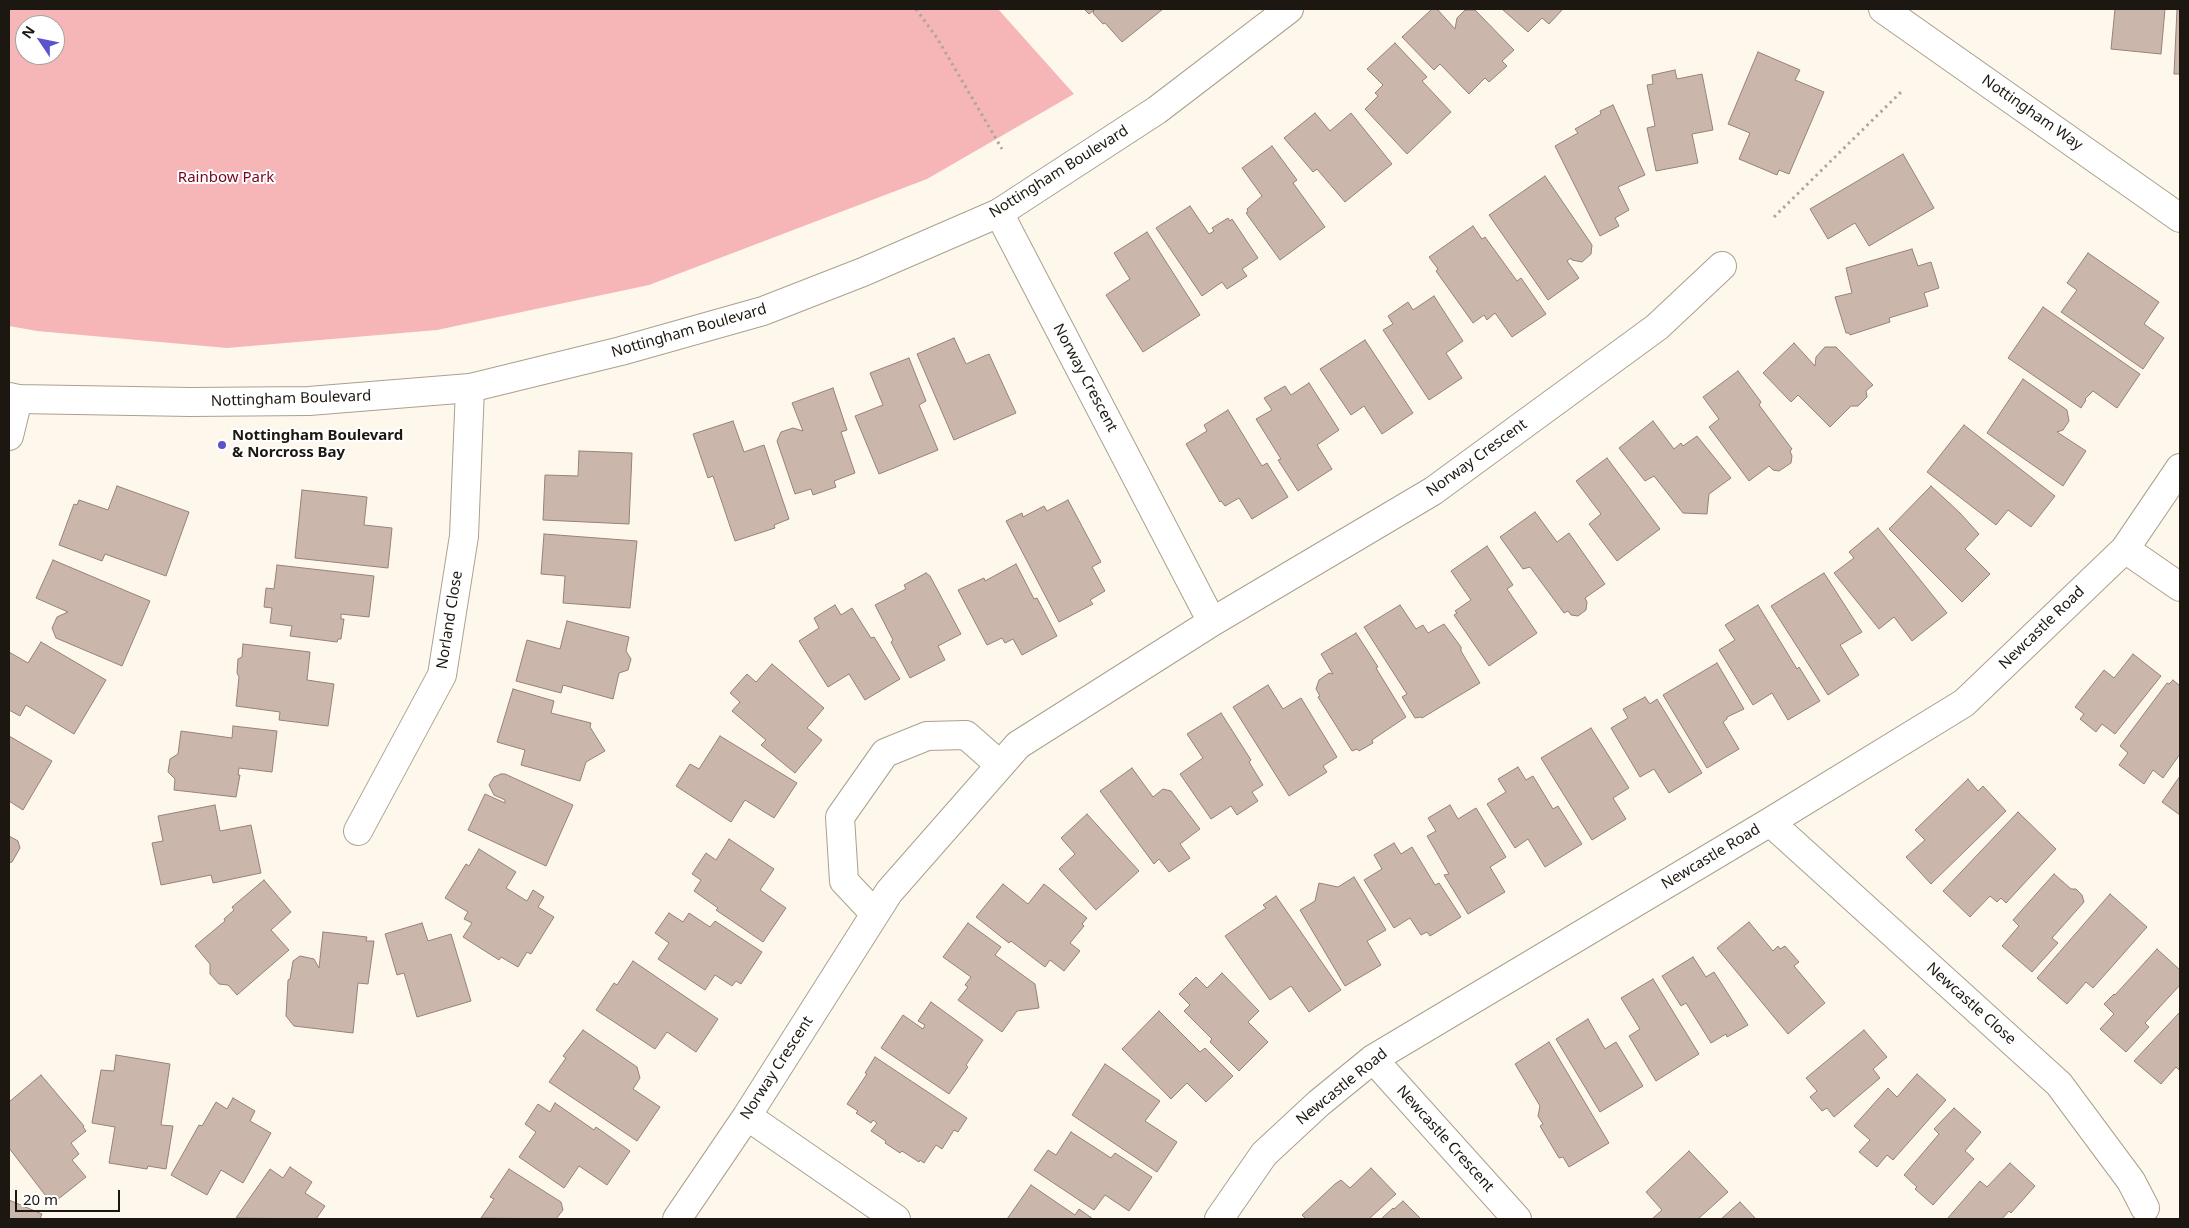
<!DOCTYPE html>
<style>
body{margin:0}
#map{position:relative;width:2189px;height:1228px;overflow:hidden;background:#fef7ec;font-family:"Noto Sans",sans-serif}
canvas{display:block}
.frame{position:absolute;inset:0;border:10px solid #1c1811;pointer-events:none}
.north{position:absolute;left:15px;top:15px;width:50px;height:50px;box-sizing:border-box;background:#fff;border:1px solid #a4a3a0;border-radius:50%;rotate:304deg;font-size:14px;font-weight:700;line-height:20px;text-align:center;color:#1c1811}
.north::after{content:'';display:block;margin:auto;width:18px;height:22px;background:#5b53cb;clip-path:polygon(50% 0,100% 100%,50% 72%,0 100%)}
.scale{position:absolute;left:15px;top:1190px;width:105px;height:22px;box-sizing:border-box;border:2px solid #1c1811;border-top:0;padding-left:6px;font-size:15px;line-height:18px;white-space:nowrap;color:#1c1811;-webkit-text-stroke:4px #fff;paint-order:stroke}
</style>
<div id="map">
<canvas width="2189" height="1228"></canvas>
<div class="frame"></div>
<div class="north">N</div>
<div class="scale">20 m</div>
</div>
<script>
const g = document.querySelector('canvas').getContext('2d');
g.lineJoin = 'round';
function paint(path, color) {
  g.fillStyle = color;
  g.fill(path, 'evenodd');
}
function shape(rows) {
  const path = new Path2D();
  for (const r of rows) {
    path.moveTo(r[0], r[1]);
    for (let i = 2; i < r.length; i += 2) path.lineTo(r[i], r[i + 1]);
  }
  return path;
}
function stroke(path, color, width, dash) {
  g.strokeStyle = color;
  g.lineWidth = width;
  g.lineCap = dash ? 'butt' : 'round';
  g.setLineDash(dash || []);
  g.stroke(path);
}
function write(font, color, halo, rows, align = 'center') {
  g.font = font + ' "Noto Sans",sans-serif';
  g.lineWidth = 4;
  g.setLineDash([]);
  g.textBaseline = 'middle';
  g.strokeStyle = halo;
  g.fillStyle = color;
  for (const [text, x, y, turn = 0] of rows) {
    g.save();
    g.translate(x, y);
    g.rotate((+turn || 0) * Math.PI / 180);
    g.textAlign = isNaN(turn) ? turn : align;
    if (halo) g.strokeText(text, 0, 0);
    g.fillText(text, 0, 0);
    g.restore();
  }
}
paint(shape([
 [9,9,998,9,1074,94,927,179,649,285,437,330,227,348,37,331,9,326],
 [25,25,55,25,55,55,25,55]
]), '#f6b6b7');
const building = shape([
 [1084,9,1163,9,1122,42,1105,23,1103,24,1093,13,1094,10,1089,14,1084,9],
 [1432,9,1437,9,1455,29,1457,18,1465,10,1475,10,1514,50,1502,61,1507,66,1489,82,1485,78,1469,94,1440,64,1434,70,1402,37,1432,9],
 [1502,9,1563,9,1549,24,1542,18,1528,32,1502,9],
 [2115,9,2165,9,2161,54,2111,49,2115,9],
 [2177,9,2180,9,2180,74,2174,74,2177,9],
 [1395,43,1427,77,1422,81,1451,112,1407,154,1365,109,1378,96,1375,93,1383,85,1367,69,1395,43],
 [1758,52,1800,70,1795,80,1824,92,1789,174,1779,170,1777,175,1739,159,1750,133,1728,124,1758,52],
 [1675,70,1677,79,1702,74,1713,130,1692,134,1698,163,1656,171,1647,128,1655,126,1647,85,1653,84,1652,75,1675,70],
 [1613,105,1645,175,1618,187,1629,210,1615,218,1619,226,1600,236,1555,146,1578,133,1575,129,1601,114,1600,111,1613,105],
 [1315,113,1330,131,1351,113,1392,164,1345,202,1317,169,1313,172,1284,138,1315,113],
 [1272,146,1297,180,1293,183,1325,227,1280,260,1246,213,1248,212,1247,209,1262,196,1242,168,1272,146],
 [1903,154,1934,208,1869,246,1855,223,1828,239,1810,209,1903,154],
 [1545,176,1592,245,1591,254,1582,262,1572,260,1571,258,1567,261,1579,278,1548,300,1489,215,1545,176],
 [1190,206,1209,234,1214,231,1212,228,1228,218,1230,221,1232,219,1258,258,1242,269,1247,276,1227,289,1222,282,1202,296,1156,228,1190,206],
 [1473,226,1482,239,1485,237,1517,281,1521,278,1546,314,1512,337,1495,313,1487,320,1484,315,1473,323,1436,271,1438,269,1429,257,1473,226],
 [1147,232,1200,315,1143,352,1106,295,1130,279,1114,253,1147,232],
 [1912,249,1918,266,1931,262,1939,288,1924,293,1928,306,1889,318,1890,322,1850,335,1849,333,1846,333,1835,297,1852,293,1846,268,1912,249],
 [2088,253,2159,302,2144,324,2164,338,2143,369,2061,312,2077,290,2067,283,2088,253],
 [1434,296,1463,341,1446,353,1462,378,1429,400,1383,330,1393,324,1388,316,1408,302,1413,310,1434,296],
 [2043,307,2140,374,2117,408,2093,391,2085,399,2086,400,2081,408,2008,358,2043,307],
 [954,338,966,364,989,354,1016,413,954,440,917,354,954,338],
 [1365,340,1413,413,1382,434,1364,406,1351,415,1320,369,1365,340],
 [1794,343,1815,366,1816,357,1825,347,1836,347,1873,385,1866,391,1867,397,1858,406,1851,406,1830,427,1798,395,1791,402,1763,373,1794,343],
 [909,358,926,401,919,405,938,450,879,474,855,416,883,405,870,373,909,358],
 [1738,371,1761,402,1759,405,1792,449,1790,451,1792,456,1791,463,1779,471,1773,470,1769,466,1749,481,1709,427,1719,419,1703,397,1738,371],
 [2023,379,2067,410,2069,421,2063,430,2057,432,2086,451,2063,486,1987,433,2023,379],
 [1309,383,1339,430,1317,445,1332,469,1298,491,1278,460,1281,459,1256,419,1272,410,1264,398,1285,386,1291,395,1309,383],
 [833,388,847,430,841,432,855,473,834,481,836,487,813,495,811,489,795,494,777,441,781,432,793,428,803,431,792,403,833,388],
 [1228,410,1262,466,1267,463,1288,497,1252,519,1239,498,1225,506,1221,501,1220,502,1186,444,1207,431,1204,425,1228,410],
 [733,421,744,452,764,445,789,519,774,525,775,528,735,541,713,476,708,478,693,434,733,421],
 [1653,421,1674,449,1681,443,1683,446,1697,436,1731,478,1709,494,1707,514,1683,513,1654,476,1645,481,1619,448,1653,421],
 [1964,425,2055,496,2031,527,2008,510,1996,525,1927,472,1964,425],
 [579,451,632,453,629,524,543,520,545,475,578,476,579,451],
 [1607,458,1660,529,1617,561,1589,524,1601,514,1576,481,1607,458],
 [117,486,189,512,166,576,105,554,102,561,59,545,74,504,77,505,79,500,108,510,117,486],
 [1931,486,1960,513,1979,534,1965,549,1990,574,1962,602,1889,529,1931,486],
 [302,490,367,497,364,525,392,528,388,568,295,558,302,490],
 [1068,500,1101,562,1092,567,1105,591,1090,600,1093,604,1059,622,1006,521,1022,513,1023,517,1044,506,1047,511,1068,500],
 [1535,512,1557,542,1569,533,1605,584,1585,598,1587,602,1586,610,1578,616,1571,615,1568,611,1564,613,1530,567,1523,569,1500,537,1535,512],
 [1878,528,1947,613,1912,641,1894,617,1879,629,1834,573,1854,558,1849,552,1878,528],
 [544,534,637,541,630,608,563,603,565,576,541,574,544,534],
 [1487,546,1513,585,1507,589,1537,633,1489,666,1454,615,1457,613,1455,611,1471,600,1451,571,1487,546],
 [53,560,150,601,122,666,56,638,52,628,57,617,68,612,36,598,53,560],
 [1016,564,1034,599,1037,598,1057,636,1022,655,1013,639,1005,643,1002,638,987,645,958,590,984,578,985,581,1016,564],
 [277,565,374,576,369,617,341,614,341,619,344,619,341,639,338,639,337,642,290,636,292,626,270,623,272,608,264,607,266,588,274,589,277,565],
 [926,573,930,576,961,634,938,646,945,660,910,678,891,642,893,640,875,605,906,589,904,585,926,573],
 [1824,573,1862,632,1840,645,1859,675,1828,695,1771,606,1824,573],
 [835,605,841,615,852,608,871,638,874,637,900,679,865,700,849,674,828,687,799,641,819,628,814,618,835,605],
 [1400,605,1416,629,1423,625,1428,633,1444,624,1461,647,1461,651,1480,683,1422,718,1421,717,1415,718,1402,697,1407,694,1364,627,1400,605],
 [1758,605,1797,669,1799,667,1820,701,1788,720,1772,693,1753,705,1719,650,1735,640,1725,625,1758,605],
 [567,621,629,637,626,651,631,659,628,670,619,673,613,699,563,685,561,693,516,681,527,640,560,649,567,621],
 [1356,633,1378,667,1376,668,1406,717,1372,740,1373,743,1359,751,1357,749,1352,751,1318,697,1320,696,1316,689,1319,680,1329,673,1333,674,1321,654,1356,633],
 [41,642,106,680,74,734,26,705,20,716,9,710,9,652,28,663,41,642],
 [243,644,310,652,307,680,334,684,328,726,279,720,280,712,236,706,239,677,237,673,238,659,242,657,243,644],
 [2133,654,2161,676,2115,734,2102,724,2096,732,2080,719,2084,714,2075,707,2104,670,2114,678,2133,654],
 [1717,663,1744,709,1727,717,1727,719,1723,722,1739,749,1707,768,1663,695,1717,663],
 [772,664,824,708,807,728,822,740,795,773,761,745,766,740,732,711,740,702,730,693,747,674,756,682,772,664],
 [2173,680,2180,686,2180,754,2163,778,2153,770,2144,784,2119,765,2128,753,2120,746,2167,683,2169,684,2173,680],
 [1268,685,1283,709,1301,698,1337,757,1323,766,1327,772,1289,796,1233,707,1268,685],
 [513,689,554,701,551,713,591,723,590,727,605,751,586,762,580,781,521,765,525,750,497,742,513,689],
 [1645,697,1650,704,1657,699,1702,773,1669,793,1654,769,1640,777,1611,728,1628,718,1623,709,1645,697],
 [1221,713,1251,760,1249,762,1263,785,1252,792,1258,801,1237,815,1231,806,1211,819,1180,774,1203,758,1187,734,1221,713],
 [233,726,277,731,272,772,239,768,238,775,240,775,236,797,174,790,175,779,168,772,170,759,178,754,181,731,232,738,233,726],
 [1591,728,1629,788,1613,798,1626,819,1592,840,1541,758,1591,728],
 [9,736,52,761,23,810,9,801,9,736],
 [720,736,797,783,774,818,745,800,731,822,676,786,690,764,699,769,720,736],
 [1518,767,1526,780,1533,776,1553,809,1558,806,1582,844,1545,867,1528,839,1515,848,1487,804,1506,792,1498,779,1518,767],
 [1132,768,1153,797,1163,789,1171,791,1200,829,1180,844,1190,858,1169,872,1159,859,1154,864,1100,791,1132,768],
 [501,774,505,774,573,805,546,866,468,830,485,794,505,803,505,800,494,795,489,785,494,777,501,774],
 [2180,776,2180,815,2162,802,2180,776],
 [1968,779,1978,791,1983,786,2006,811,1931,884,1906,857,1925,840,1915,830,1968,779],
 [215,805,220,831,251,825,261,873,213,883,211,875,161,885,152,843,163,841,158,816,215,805],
 [1450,805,1458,819,1476,808,1506,857,1490,867,1505,892,1468,914,1444,875,1449,874,1427,836,1436,831,1428,818,1450,805],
 [2018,812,2056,849,2006,903,2001,898,1997,902,1990,896,1970,917,1943,891,2018,812],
 [1087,814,1139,871,1096,910,1059,869,1075,854,1061,838,1087,814],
 [9,836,18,841,20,848,12,862,9,863,9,836],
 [729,839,774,869,760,890,786,908,763,942,716,910,718,908,694,891,701,880,692,874,706,853,716,860,729,839],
 [1394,843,1401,854,1412,847,1435,885,1439,883,1461,917,1430,936,1427,932,1421,935,1410,918,1394,928,1364,880,1382,869,1374,855,1394,843],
 [479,849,516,872,506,888,527,901,533,890,544,897,538,907,554,917,531,954,527,952,518,967,501,957,499,960,463,937,472,923,464,919,468,912,445,898,466,864,469,866,479,849],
 [2054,874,2071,889,2076,889,2082,895,2084,902,2052,938,2058,943,2032,972,2002,946,2019,926,2013,920,2054,874],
 [1354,877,1386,930,1367,941,1381,965,1345,986,1300,910,1315,901,1319,883,1338,887,1354,877],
 [264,880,291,912,271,930,289,950,237,995,228,985,219,984,210,974,210,964,195,946,225,921,224,919,234,910,232,907,264,880],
 [1003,884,1028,904,1044,884,1087,918,1082,924,1084,926,1070,943,1080,951,1064,971,1050,960,1045,967,1011,941,1009,943,976,917,1003,884],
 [2110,894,2147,927,2093,988,2086,982,2067,1004,2037,978,2110,894],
 [1276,896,1341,990,1309,1012,1291,986,1270,1000,1225,936,1266,908,1263,905,1276,896],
 [669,913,683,922,689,913,710,927,715,921,762,952,741,984,736,981,732,986,715,975,705,990,658,959,669,943,655,933,669,913],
 [1749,922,1773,951,1778,946,1780,949,1785,946,1799,962,1794,966,1825,1003,1788,1034,1717,948,1749,922],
 [422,923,428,941,451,934,471,1001,417,1017,404,973,397,975,385,934,422,923],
 [968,923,1001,947,995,955,1035,984,1039,1008,1017,1011,1002,1032,958,1000,968,987,965,985,971,977,943,957,968,923],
 [323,932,367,937,366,941,374,941,368,984,358,983,353,1033,294,1026,286,1016,288,980,290,979,293,961,300,956,314,959,319,968,323,932],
 [2157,949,2180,970,2180,985,2145,1023,2149,1027,2126,1052,2100,1029,2114,1014,2104,1004,2114,994,2115,995,2157,949],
 [1693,957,1706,977,1714,972,1748,1025,1727,1037,1726,1034,1711,1043,1686,1003,1681,1006,1662,976,1693,957],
 [633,961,718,1019,696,1052,667,1032,655,1049,596,1010,614,983,617,985,633,961],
 [1222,973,1259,1011,1248,1022,1268,1042,1239,1071,1210,1042,1212,1039,1184,1011,1190,1005,1179,994,1196,977,1207,988,1222,973],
 [1653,979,1699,1054,1656,1081,1629,1036,1640,1029,1621,998,1653,979],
 [931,1002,983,1040,966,1065,968,1067,949,1094,881,1048,903,1015,923,1029,925,1025,918,1021,931,1002],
 [1159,1011,1200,1052,1205,1048,1233,1076,1206,1102,1187,1083,1171,1099,1122,1049,1159,1011],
 [2180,1012,2180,1071,2176,1067,2161,1084,2134,1061,2180,1012],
 [1588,1019,1605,1049,1616,1042,1643,1086,1600,1112,1556,1039,1588,1019],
 [583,1030,637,1067,640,1078,633,1089,660,1107,637,1141,549,1082,566,1058,563,1056,583,1030],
 [1864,1030,1887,1057,1873,1069,1880,1078,1834,1117,1827,1108,1822,1111,1810,1097,1817,1091,1806,1078,1864,1030],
 [1549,1042,1609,1143,1569,1167,1563,1157,1559,1158,1540,1126,1543,1124,1538,1116,1540,1106,1515,1064,1549,1042],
 [116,1055,170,1064,161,1125,173,1126,166,1169,148,1166,147,1169,109,1163,115,1127,92,1123,101,1070,114,1071,116,1055],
 [875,1057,967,1118,958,1132,954,1130,942,1149,936,1145,924,1163,920,1160,919,1162,902,1151,900,1153,885,1143,886,1141,871,1131,877,1123,873,1120,871,1123,856,1113,858,1111,847,1104,867,1074,865,1073,875,1057],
 [1105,1064,1160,1101,1145,1121,1177,1142,1157,1172,1072,1115,1105,1064],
 [1917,1074,1946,1100,1893,1160,1887,1155,1877,1167,1859,1152,1870,1140,1854,1126,1888,1088,1897,1097,1917,1074],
 [41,1075,84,1126,83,1127,86,1131,71,1143,79,1154,72,1160,86,1177,52,1204,9,1148,9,1102,41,1075],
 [233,1098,255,1111,250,1121,271,1133,243,1183,221,1170,207,1195,171,1175,199,1125,202,1126,216,1102,227,1109,233,1098],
 [555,1103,594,1130,596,1127,630,1151,607,1185,579,1166,564,1188,519,1157,536,1132,525,1124,538,1104,550,1112,555,1103],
 [1954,1108,1981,1132,1965,1151,1974,1159,1933,1205,1915,1189,1917,1187,1904,1175,1939,1134,1934,1129,1954,1108],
 [1071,1132,1111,1158,1115,1153,1152,1177,1129,1211,1105,1195,1094,1210,1034,1170,1048,1150,1056,1155,1071,1132],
 [1689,1151,1728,1192,1698,1219,1652,1219,1662,1210,1646,1192,1689,1151],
 [2010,1163,2035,1186,2011,1213,2009,1211,2002,1219,1947,1219,1980,1181,1987,1187,2010,1163],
 [290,1167,312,1182,305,1193,325,1206,316,1219,236,1218,270,1169,283,1178,290,1167],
 [1371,1168,1396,1194,1369,1219,1306,1219,1302,1215,1335,1184,1341,1180,1350,1188,1371,1168],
 [509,1169,561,1202,563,1210,556,1219,481,1218,494,1199,490,1197,509,1169],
 [1031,1185,1075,1215,1079,1209,1093,1219,1007,1219,1031,1185],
 [9,1200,42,1214,40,1219,9,1219,9,1200],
 [1403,1201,1421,1219,1381,1219,1393,1208,1394,1209,1403,1201],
 [1740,1202,1756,1219,1721,1219,1740,1202]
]);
paint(building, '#cbb6ab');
stroke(building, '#968277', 1);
const street = shape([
 [1883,9,2180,218],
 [999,213,1212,622],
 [9,436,18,399],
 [2125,549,2180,587],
 [1770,822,2059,1084,2131,1181,2145,1208],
 [358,831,442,675,464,536,470,388],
 [875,914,844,881,840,817,885,753,927,736,966,735,1000,765],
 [1373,1059,1517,1219],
 [747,1116,896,1219],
 [677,1219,747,1116,889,892,1018,745,1212,622,1433,491,1657,327,1722,266],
 [1219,1219,1264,1154,1319,1103,1373,1059,1770,822,1964,703,2125,549,2180,468]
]);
const secondary = shape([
 [9,397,18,399,190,402,309,401,470,388,621,351,763,311,863,272,999,213,1157,110,1289,9]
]);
stroke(street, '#aaa08d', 30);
stroke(secondary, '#aaa08d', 30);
stroke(shape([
 [916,9,937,38,1002,149],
 [1774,217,1901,92]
]), '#aca69d', 3, [2.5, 4]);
stroke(street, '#fff', 28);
stroke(secondary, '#fff', 28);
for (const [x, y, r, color] of [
 [222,445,5,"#5b53cb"]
]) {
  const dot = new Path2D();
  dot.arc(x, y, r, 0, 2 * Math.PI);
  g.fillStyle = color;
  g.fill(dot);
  stroke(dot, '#fff', 2);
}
write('15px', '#1c1811', '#fff', [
 ["Nottingham Way",2032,113,35],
 ["Nottingham Boulevard",1059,172,-32],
 ["Nottingham Boulevard",689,331,-16],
 ["Norway Crescent",1085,378,62],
 ["Nottingham Boulevard",291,399,-2],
 ["Norway Crescent",1477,458,-36],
 ["Norland Close",450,620,-81],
 ["Newcastle Road",2042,628,-44],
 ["Newcastle Road",1711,857,-31],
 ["Newcastle Close",1971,1004,42],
 ["Norway Crescent",777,1068,-57],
 ["Newcastle Road",1342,1087,-39],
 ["Newcastle Crescent",1445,1139,48]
]);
write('15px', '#790421', '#fff', [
 ["Rainbow Park",226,178]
]);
write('bold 15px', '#1c1811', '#fff', [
 ["Nottingham Boulevard",232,436],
 ["& Norcross Bay",232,453]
], 'left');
</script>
